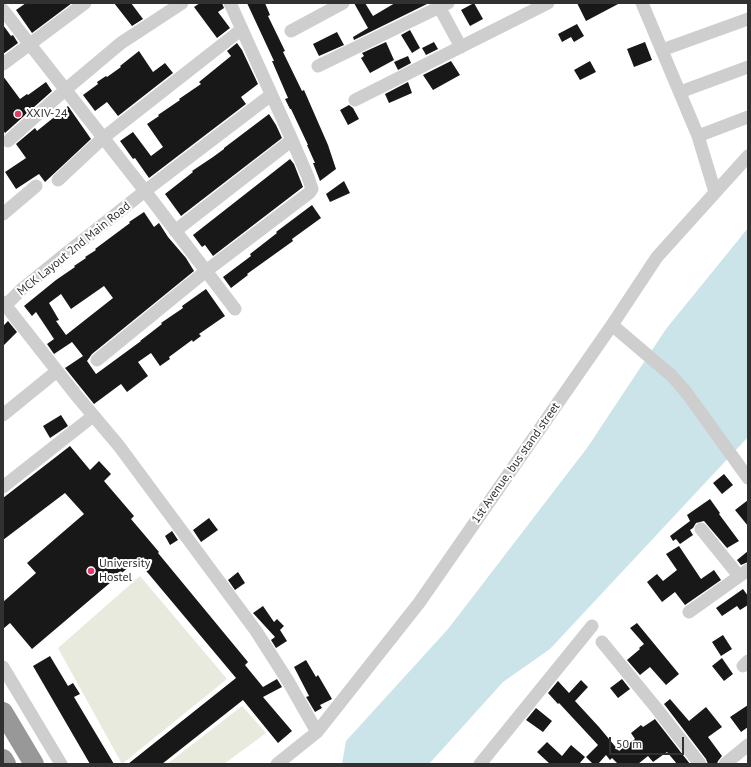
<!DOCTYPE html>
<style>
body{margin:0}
#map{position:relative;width:751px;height:767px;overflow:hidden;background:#fff;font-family:"PT Sans",sans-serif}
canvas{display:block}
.frame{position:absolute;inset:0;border:4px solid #313131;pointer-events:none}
.scale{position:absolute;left:609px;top:737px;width:75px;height:18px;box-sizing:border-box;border:2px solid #313131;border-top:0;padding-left:5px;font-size:12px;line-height:14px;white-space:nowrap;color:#313131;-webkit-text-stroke:3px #fff;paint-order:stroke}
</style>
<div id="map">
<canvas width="751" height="767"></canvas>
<div class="frame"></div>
<div class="scale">50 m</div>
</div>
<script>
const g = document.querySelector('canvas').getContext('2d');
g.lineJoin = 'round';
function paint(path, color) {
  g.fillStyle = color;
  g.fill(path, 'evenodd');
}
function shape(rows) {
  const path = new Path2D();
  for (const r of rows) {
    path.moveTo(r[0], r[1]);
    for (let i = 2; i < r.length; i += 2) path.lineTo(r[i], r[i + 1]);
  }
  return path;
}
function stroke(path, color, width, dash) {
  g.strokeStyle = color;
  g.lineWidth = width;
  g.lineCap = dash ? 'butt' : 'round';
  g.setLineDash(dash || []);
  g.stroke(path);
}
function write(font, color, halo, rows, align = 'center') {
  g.font = font + ' "PT Sans",sans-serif';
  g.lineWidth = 4;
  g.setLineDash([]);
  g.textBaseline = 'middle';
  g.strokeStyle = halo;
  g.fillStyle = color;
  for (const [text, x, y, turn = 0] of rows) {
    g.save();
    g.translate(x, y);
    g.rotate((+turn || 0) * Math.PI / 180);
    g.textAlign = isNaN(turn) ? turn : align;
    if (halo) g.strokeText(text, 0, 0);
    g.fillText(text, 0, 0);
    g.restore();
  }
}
paint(shape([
 [140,576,227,679,122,764,58,648],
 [242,706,266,733,224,764,167,764]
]), '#e7eadd');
paint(shape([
 [748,228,748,437,550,649,503,682,429,764,342,764,346,741,448,629,587,448,666,329]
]), '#cbe4ea');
paint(shape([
 [26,3,72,3,32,33,16,10],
 [114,3,131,3,143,19,132,26],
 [200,3,222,3,224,8,218,12,230,28,217,38,194,7],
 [247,3,265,3,270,15,268,16,285,51,283,52,302,91,304,90,328,145,336,169,320,181,313,163,315,163,307,145,308,145,291,109,290,109,285,99,288,98,272,61,274,61],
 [354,3,365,3,373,16,395,3,429,3,354,40,353,37,368,28],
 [474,3,483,19,470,26,461,10],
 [577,3,620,3,586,21],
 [577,24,584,36,574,42,571,37,562,42,558,34],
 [3,25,11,36,13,35,18,43,3,54],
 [410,30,420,48,412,53,401,35],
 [337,32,344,45,319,56,313,44],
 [386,42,394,60,370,73,361,58,364,56,362,53],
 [434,42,438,49,426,55,422,48],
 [645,42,652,60,634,67,627,49],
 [237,43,242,50,258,84,241,97,246,104,149,178,135,158,133,159,120,141,133,132,151,156,163,147,147,124,159,116,158,115,180,100,179,99,201,84,199,82,231,56,227,51],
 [139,51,153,72,165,63,173,73,118,116,107,102,95,111,83,95,98,84,97,82,106,76,107,77,121,67,120,66],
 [408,56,411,63,398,70,394,62],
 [451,61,460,75,433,90,423,75],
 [590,61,596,72,580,80,574,70],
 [3,76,20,99,27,94,28,95,46,82,52,91,5,133,3,130],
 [408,82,412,93,389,103,385,94],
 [349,105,353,108,359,119,348,125,340,110],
 [68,106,91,139,45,182,39,174,16,189,5,172,26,158,16,144,35,128,37,131],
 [269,114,276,125,282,138,181,216,165,194,193,172,192,171,213,157,224,149,224,148],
 [290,159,294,164,303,187,213,256,205,245,202,247,193,235],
 [344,181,350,193,330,202,326,194],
 [312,205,321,218,292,239,293,241,247,274,248,275,231,288,223,277,251,256,250,254,277,233,276,232],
 [144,212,154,227,159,223,168,237,186,258,194,271,92,354,87,361,96,374,141,341,140,341,162,324,161,323,183,308,182,306,206,289,225,316,199,334,201,336,193,342,192,340,169,357,170,359,160,366,151,353,138,362,148,376,127,392,121,384,94,404,65,368,83,356,72,342,54,354,47,344,54,339,36,312,32,316,24,306,56,280,75,267,74,266,86,258,85,257,96,250,95,249,130,223,129,222],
 [104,286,113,298,66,335,56,321,59,320,49,303,61,294,71,309],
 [8,321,17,332,3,346,3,326],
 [61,415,68,426,50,438,43,426],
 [70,446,90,470,99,461,111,474,104,481,134,516,131,519,159,552,158,553,248,662,245,665,263,687,277,679,282,687,263,697,292,731,278,743,243,700,162,764,128,764,236,678,137,560,32,649,10,623,3,629,3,602,36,573,27,563,84,514,65,493,3,540,3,498],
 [724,474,733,485,722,494,713,483],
 [710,499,720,513,719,514,739,541,727,548,704,521,696,523,693,528,690,530,693,535,680,544,676,539,673,541,670,536,690,521,687,515],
 [748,500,748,526,735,510],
 [209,518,218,530,201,542,193,530],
 [172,531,178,540,170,545,165,536],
 [679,546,701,579,714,570,721,580,685,605,675,592,662,602,647,582,657,574,663,581,677,570,666,554],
 [748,551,748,562,741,565,737,560],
 [238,572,245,583,235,590,228,580],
 [743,589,748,596,748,605,740,610,737,606,722,616,716,608],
 [263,606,274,622,277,619,284,626,280,630,287,641,276,648,271,640,275,637,253,613],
 [637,623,679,674,666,685,650,667,640,675,627,660,640,649,639,648,644,644,630,628],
 [723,635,732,649,721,656,712,642],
 [50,656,68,686,73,683,80,694,74,697,114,764,90,764,33,666],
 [722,658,733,674,724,681,712,666],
 [306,660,316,677,318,675,332,699,320,705,322,708,315,712,306,697,309,696,294,667],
 [622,679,630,689,618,698,610,688],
 [581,680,588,687,575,701,599,727,619,751,635,739,631,733,641,725,643,727,655,719,690,764,677,764,667,752,653,762,648,756,638,764,618,764,612,758,610,760,606,755,598,764,593,764,586,757,598,745,559,703,558,704,548,693,558,681,569,693],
 [670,699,689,721,706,707,722,727,708,737,722,756,718,761,717,764,708,764,706,759,664,704],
 [748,705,748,727,741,732,730,717],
 [536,708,552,721,543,732,526,720],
 [547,742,562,756,571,745,585,757,579,764,550,764,537,752]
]), '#181818');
stroke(shape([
 [437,3,461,47],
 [642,3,698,136,715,192],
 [3,10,145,191,235,309],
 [291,31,343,3],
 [662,50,748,19],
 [3,64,85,3],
 [318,66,448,3],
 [680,92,748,67],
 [355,100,548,3],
 [698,136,748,117],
 [8,141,65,90,121,43,182,3],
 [58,180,103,138,242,29],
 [3,214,36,186],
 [175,231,292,140,230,3],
 [3,302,76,395,119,446,256,631,288,681,317,732],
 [3,308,22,289,64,255,145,191,271,95],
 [612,325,672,376,686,392,748,478],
 [97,360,206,271,309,193,312,189,308,177,292,140],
 [3,415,57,371],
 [3,487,93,416],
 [701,529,739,576],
 [689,612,748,570],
 [602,642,657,709,700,764],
 [743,666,748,661],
 [3,667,61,764],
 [277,764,317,732,419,603,612,325,657,257,748,156],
 [480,764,592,626],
 [725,764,748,745]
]), '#cecece', 13);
stroke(shape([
 [3,712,34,764],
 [3,759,6,764]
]), '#989898', 20);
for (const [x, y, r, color] of [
 [18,114,4,"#e03c69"],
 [91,571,4,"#e03c69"]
]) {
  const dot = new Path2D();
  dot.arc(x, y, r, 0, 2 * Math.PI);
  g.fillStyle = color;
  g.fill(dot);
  stroke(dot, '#fff', 1.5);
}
write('12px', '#313131', '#fff', [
 ["XXIV-24",26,114],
 ["University",99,564],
 ["Hostel",99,578]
], 'left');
write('12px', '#313131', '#fff', [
 ["MCK Layout 2nd Main Road",74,249,-39],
 ["1st Avenue, bus stand street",516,463,-55]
]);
</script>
